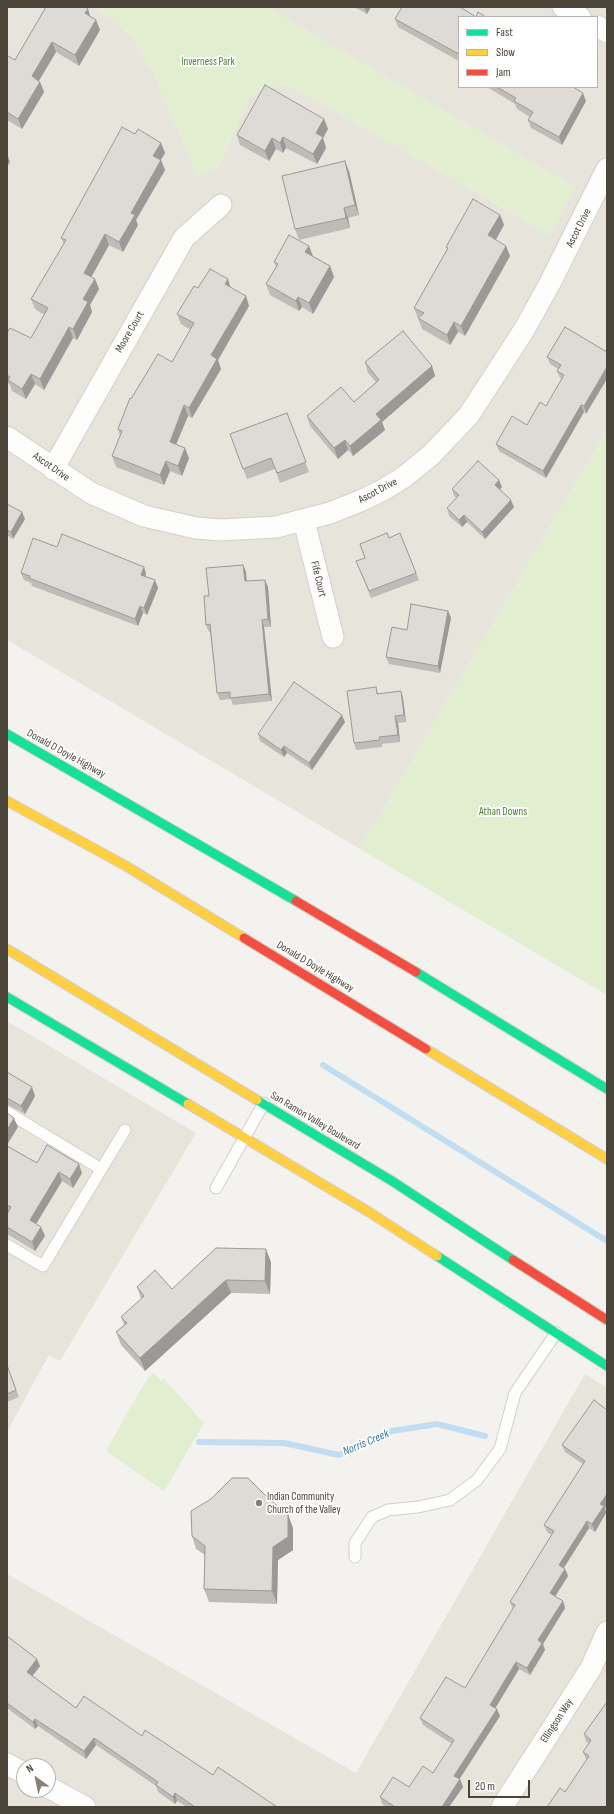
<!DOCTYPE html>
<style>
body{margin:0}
#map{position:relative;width:614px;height:1814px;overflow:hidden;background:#f4f2ee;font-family:"Sofia Sans Condensed",sans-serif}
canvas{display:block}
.frame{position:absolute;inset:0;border:8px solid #4b4439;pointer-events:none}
.legend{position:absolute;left:458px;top:16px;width:140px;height:72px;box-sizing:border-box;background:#fff;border:1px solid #b7b4b0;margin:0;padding:5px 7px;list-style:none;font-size:12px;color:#4b4439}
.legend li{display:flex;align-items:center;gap:8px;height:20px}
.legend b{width:20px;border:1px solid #b7b4b0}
.north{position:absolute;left:16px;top:1758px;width:40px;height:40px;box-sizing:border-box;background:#fff;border:1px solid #b7b4b0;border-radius:50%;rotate:327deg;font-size:11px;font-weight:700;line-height:16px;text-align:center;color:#4b4439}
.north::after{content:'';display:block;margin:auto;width:14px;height:18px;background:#868178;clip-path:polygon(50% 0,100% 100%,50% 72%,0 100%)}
.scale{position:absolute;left:468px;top:1780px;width:62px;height:18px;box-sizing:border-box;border:2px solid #4b4439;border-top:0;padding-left:5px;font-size:12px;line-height:14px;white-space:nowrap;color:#4b4439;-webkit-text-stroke:3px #fff;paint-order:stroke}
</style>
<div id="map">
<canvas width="614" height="1814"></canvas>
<div class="frame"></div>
<ul class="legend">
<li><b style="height:5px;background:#16e098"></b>Fast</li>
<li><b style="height:5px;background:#ffcf43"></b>Slow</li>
<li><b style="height:5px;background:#f24e42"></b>Jam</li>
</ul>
<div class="north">N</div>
<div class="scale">20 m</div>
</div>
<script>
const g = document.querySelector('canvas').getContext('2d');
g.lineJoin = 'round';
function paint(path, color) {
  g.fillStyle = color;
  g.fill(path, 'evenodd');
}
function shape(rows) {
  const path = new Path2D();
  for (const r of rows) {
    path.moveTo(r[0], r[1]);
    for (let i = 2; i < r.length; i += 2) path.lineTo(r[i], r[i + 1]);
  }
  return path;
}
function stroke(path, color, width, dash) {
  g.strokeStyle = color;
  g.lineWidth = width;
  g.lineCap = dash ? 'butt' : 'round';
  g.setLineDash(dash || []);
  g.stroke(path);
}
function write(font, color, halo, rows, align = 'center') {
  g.font = font + ' "Sofia Sans Condensed",sans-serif';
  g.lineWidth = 3.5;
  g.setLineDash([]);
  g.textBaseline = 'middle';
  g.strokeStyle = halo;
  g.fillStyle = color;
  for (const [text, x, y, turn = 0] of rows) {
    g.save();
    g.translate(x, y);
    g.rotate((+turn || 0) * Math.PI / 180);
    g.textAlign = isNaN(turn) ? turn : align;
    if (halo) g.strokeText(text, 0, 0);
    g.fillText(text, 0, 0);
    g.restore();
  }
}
paint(shape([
 [7,7,94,7,111,18,133,39,152,70,198,176,209,170,218,167,249,98,261,89,284,85,306,94,550,235,574,187,266,7,607,7,607,430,360,849,7,640],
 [459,17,597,17,597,87,459,87],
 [7,1021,196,1133,60,1361,49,1355,7,1432],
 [585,1374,607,1388,607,1807,7,1807,7,1574,356,1773],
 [24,1766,48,1766,48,1790,24,1790]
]), '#e7e4dc');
paint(shape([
 [94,7,266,7,574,187,550,235,306,94,284,85,261,89,249,98,217,168,209,170,198,176,152,70,133,39,111,18],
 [607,430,607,995,360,849],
 [153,1372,161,1381,164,1379,204,1423,164,1491,106,1451,142,1387]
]), '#e1eecf');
stroke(shape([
 [323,1065,607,1241],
 [199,1442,284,1443,339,1455,392,1431,437,1424,485,1436]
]), '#c0ddf1', 6);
const lane = shape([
 [7,1112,101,1169],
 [216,1188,264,1103],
 [7,1245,43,1266,125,1130],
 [355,1557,355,1543,372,1517,388,1510,418,1507,450,1500,477,1480,500,1449,515,1393,556,1333]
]);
const street = shape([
 [563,7,580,17],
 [597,26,607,32],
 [7,437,91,493,144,516,196,528,221,530,276,527,330,513,360,501,383,490,404,477,431,455,469,415,524,330,550,283,607,169],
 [53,469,184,238,221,205],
 [304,521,333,637],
 [7,1764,24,1773],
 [48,1787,85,1807],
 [502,1807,591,1668,607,1632]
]);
const fast = shape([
 [7,734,296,901],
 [416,972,607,1089],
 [7,997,188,1104],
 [257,1100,392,1181,513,1260],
 [437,1256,607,1366]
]);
const slow = shape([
 [7,801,126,866,244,938],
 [7,949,257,1100],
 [426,1049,607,1159],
 [188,1104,369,1212,437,1256]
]);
const jam = shape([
 [296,901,416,972],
 [244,938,426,1049],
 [513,1260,607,1320]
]);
stroke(lane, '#d2d0cb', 13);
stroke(street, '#d2d0cb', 23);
stroke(fast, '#d3cfc5', 11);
stroke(slow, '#d3cfc5', 11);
stroke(jam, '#d3cfc5', 11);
stroke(lane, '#fdfdfc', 11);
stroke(street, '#fdfdfc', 21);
stroke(fast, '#16e098', 9);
stroke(slow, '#ffcf43', 9);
stroke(jam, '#f24e42', 9);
paint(shape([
 [354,7,371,7,367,14],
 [88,9,90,16,96,20,100,30,79,66,56,52,39,81,40,82,44,92,22,129,7,120,7,57,15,60],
 [459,17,459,61,398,27,395,19,476,17,486,17],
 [487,87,575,87,574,88,586,101,562,145,531,128,528,120,530,117,517,109,515,104],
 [324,119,328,129,323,138,326,148,317,164,286,148,283,153,276,149,269,161,240,145,237,135],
 [135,134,161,143,165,153,161,160,165,170,136,220,138,225,123,252,109,245,91,277,95,279,99,289,90,305,92,312,77,340,73,338,44,390,35,384,26,399,12,391,10,385,7,383,7,333,31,338,44,315,35,309,31,299,64,244,61,238],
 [349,171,359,215,348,218,350,228,299,240,295,229],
 [500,215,504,225,496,240,506,246,510,256,465,336,458,332,450,345,422,329,414,308,447,250,446,247],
 [312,256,330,266,334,277,313,314,302,307,299,311,270,295,266,284,276,267,274,262],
 [230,287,246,296,249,306,218,360,221,369,192,418,188,416,176,444,189,458,182,476,170,471,164,485,116,467,112,456,120,436,118,429,131,399,172,362,191,330,181,324,177,314,198,288],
 [565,327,586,414,584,412,546,478,499,451,496,444,527,425,546,406,562,379,560,378,557,371,558,369,550,364,547,357],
 [365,362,432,366,435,376,382,422,385,430,353,456,348,450,338,459,310,426,307,416,354,402,376,382,368,373],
 [287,413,309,472,280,483,275,469,247,479,230,434],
 [502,487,500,489,514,507,485,539,467,522,462,527,449,516,447,508,457,498,454,496,452,489],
 [7,504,25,519,13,539,8,536,7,538],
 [400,533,419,580,371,598,359,568,365,558,360,544,389,538],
 [57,547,144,567,146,574,145,576,155,580,158,588,147,615,143,613,138,626,32,586,31,583,24,580,21,573],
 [243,565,246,572,247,581,268,587,271,627,264,627,272,701,233,705,231,699,220,700,217,693,210,632,209,632,206,625,209,596],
 [448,611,451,618,440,673,389,664,386,657,407,630],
 [376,687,378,693,403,698,406,722,398,723,400,742,382,744,382,747,356,750,354,743],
 [345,722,312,770,287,753,284,757,260,741,258,734],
 [7,1072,35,1096,25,1114,8,1105,7,1105],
 [7,1146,37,1163,82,1173,73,1188,62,1181,36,1224,45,1236,35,1251,7,1234,7,1214,8,1212,7,1212],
 [271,1262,270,1294,231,1293,145,1371,121,1345,116,1332,124,1325,121,1317,141,1299,137,1287,172,1289],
 [8,1368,19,1397,7,1402,7,1369],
 [607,1410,607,1505,605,1508,606,1513,595,1532,589,1528,564,1568,565,1569,568,1576,555,1596,563,1601,565,1608,543,1644,545,1650,530,1675,519,1669,495,1708,500,1716,459,1779,460,1779,463,1787,449,1807,387,1807,382,1804,380,1797,409,1787,433,1773,452,1744,423,1725,420,1718,465,1688,513,1609,510,1602,552,1535,547,1532,544,1525,583,1464,565,1452,562,1445],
 [293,1528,293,1550,278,1560,277,1604,209,1602,204,1589,205,1555,196,1549,192,1536],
 [7,1636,40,1666,32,1676,76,1708,142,1736,213,1775,277,1807,187,1807,177,1801,175,1804,158,1792,156,1786,96,1745,86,1759,38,1726,35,1729,7,1708],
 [607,1702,607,1807,565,1792,587,1759,586,1759,583,1752,589,1743,586,1742,584,1734]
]), '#bfbcb8');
paint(shape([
 [364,7,371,7,367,14],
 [88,9,91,19,85,13],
 [96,20,100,30,79,66,75,55],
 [52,42,56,52,35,87,32,76],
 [40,82,44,92,22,129,18,119],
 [583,93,586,101,562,145,559,137],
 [324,119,328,129,323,138,326,148,317,164,313,154,316,133],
 [283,137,286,148,283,153,280,143],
 [272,138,276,149,269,161,265,151],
 [161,143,165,153,157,166,153,156],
 [7,153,10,162,7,167],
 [161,160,165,170,136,220,138,225,123,252,119,242,131,213],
 [345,161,349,171,359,215,355,205],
 [344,208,348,218,350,228,346,218],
 [500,215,504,225,492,246,488,235],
 [105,234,109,245,88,283,84,273],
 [309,246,313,256,305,252],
 [506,246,510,256,465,336,461,326],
 [330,266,334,277,313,314,309,303],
 [95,279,99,289,90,305,92,312,77,340,73,329,83,299],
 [228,279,231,289,225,284],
 [246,296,249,306,218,360,221,369,192,418,189,408,211,355],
 [298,297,302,307,299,311,296,301],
 [454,322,458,332,450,345,447,335],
 [69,327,73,338,44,390,40,379],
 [432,366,435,376,382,422,385,430,353,456,350,446,376,414],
 [607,367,607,379,586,414,584,406],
 [31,374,35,384,26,399,22,389],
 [184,405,188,416,173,452,170,442],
 [581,405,584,412,546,478,543,471],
 [345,440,348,450,338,459,334,448],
 [185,448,189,458,182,476,178,466],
 [166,461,170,471,164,485,160,475],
 [499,480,502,487,497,492,495,485],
 [511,500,514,507,485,539,482,532],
 [22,512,25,519,13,539,11,532],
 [464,515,467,522,462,527,459,520],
 [243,565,246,572,247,588,245,581],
 [144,567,146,574,143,582,141,575],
 [155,580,158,588,147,615,144,608],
 [265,580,268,587,271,627,268,619],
 [140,606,143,613,138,626,135,619],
 [448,611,451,618,440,673,438,666],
 [262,620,264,627,272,701,269,694],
 [401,691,403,698,406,722,404,715],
 [342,715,345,722,312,770,309,763],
 [395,716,398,723,400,742,398,735],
 [284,746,287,753,284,757,281,750],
 [32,1087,35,1096,25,1114,21,1106],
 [14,1118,18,1127,7,1145,7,1130],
 [79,1164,82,1173,73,1188,70,1179],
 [59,1172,62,1181,33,1229,30,1220],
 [41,1227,45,1236,35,1251,32,1242],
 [266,1249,271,1262,270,1294,265,1281],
 [226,1280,231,1293,145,1371,140,1358],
 [607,1494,607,1505,605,1508,606,1513,595,1532,592,1524,600,1504],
 [288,1514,293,1528,293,1550,278,1560,277,1604,272,1591,273,1547],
 [587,1521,589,1528,561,1572,559,1565],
 [565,1569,568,1576,553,1600,550,1593],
 [563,1601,565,1608,543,1644,545,1650,530,1675,527,1668,538,1640],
 [37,1659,40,1666,30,1679,27,1672],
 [516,1662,519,1669,493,1712,490,1705],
 [497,1709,500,1716,457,1783,454,1776],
 [35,1719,38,1726,35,1729,33,1722],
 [94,1738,96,1745,86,1759,84,1751],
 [460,1779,463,1787,449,1807,442,1807],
 [175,1793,177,1801,175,1804,173,1797]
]), '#9b9996');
const building = shape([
 [46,7,85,7,88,9,85,13,96,20,75,55,52,42,32,76,40,82,18,119,7,112,7,57,8,56,15,60,46,7],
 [402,7,460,7,476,17,478,12,486,17,459,17,459,54,395,19,402,7],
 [265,85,324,119,316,133,323,137,313,154,283,137,280,143,272,138,265,151,237,135,265,85],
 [497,87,573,87,583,93,559,137,528,120,533,112,514,101,516,98,497,87],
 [122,127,135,134,138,129,161,143,153,156,161,160,131,213,135,215,119,242,105,234,84,273,95,279,83,299,88,302,73,329,69,327,40,379,31,374,22,389,8,380,10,377,7,375,7,333,10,328,31,338,48,308,31,299,66,240,61,238,122,127],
 [345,161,355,205,344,208,346,218,295,229,282,176,345,161],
 [473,199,500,215,488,235,506,246,461,326,454,322,447,335,418,318,424,313,414,308,448,248,446,247,473,199],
 [289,235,309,246,305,252,330,266,309,303,298,297,296,301,266,284,278,264,274,262,289,235],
 [210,269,228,279,225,284,246,296,211,355,217,359,189,408,184,405,170,442,185,448,178,466,166,461,160,475,112,456,122,431,118,429,130,398,131,399,158,354,172,362,194,323,177,314,194,286,198,288,210,269],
 [565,327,607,352,607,367,584,406,581,405,543,471,496,444,512,416,527,425,540,402,546,406,564,375,557,371,561,365,547,357,565,327],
 [403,331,432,366,376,414,381,420,350,446,345,440,334,448,307,416,341,387,354,402,379,380,365,362,403,331],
 [287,413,306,462,277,473,271,458,243,469,230,434,287,413],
 [478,461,499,480,495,485,511,500,482,532,464,515,459,520,447,508,459,495,452,489,478,461],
 [7,504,22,512,11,532,7,530,7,504],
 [387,533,389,538,400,533,416,573,369,591,356,561,365,558,360,544,387,533],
 [62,534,144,567,141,575,155,580,144,608,140,606,135,619,29,578,30,576,21,573,33,538,57,547,62,534],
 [243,565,245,581,265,580,268,619,262,620,269,694,230,698,230,692,217,693,210,624,206,625,204,596,209,596,206,568,243,565],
 [411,604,448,611,438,666,386,657,392,627,407,630,411,604],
 [294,682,342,715,309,763,284,746,281,750,258,734,294,682],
 [376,687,377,694,401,691,404,715,395,716,398,735,379,737,380,740,354,743,347,691,376,687],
 [7,1072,32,1087,21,1106,7,1098,7,1072],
 [7,1113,14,1118,7,1130,7,1113],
 [47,1145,79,1164,70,1179,59,1172,30,1220,41,1227,32,1242,7,1227,7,1214,11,1207,7,1205,7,1146,37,1163,47,1145],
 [216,1248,266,1249,265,1281,226,1280,140,1358,116,1332,127,1323,121,1317,144,1296,137,1287,155,1270,172,1289,216,1248],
 [8,1368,16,1390,7,1394,7,1369,8,1368],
 [594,1400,607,1410,607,1494,600,1504,604,1506,592,1524,587,1521,559,1565,565,1569,550,1593,563,1601,538,1640,542,1643,527,1668,516,1662,490,1705,497,1709,454,1776,460,1779,442,1807,395,1807,380,1797,393,1777,409,1787,423,1766,433,1773,454,1740,420,1718,446,1677,465,1688,515,1605,510,1602,554,1531,544,1525,585,1461,562,1445,594,1400],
 [232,1478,248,1478,270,1500,288,1514,288,1537,273,1547,272,1591,204,1589,205,1546,192,1536,191,1511,211,1499,232,1478],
 [7,1636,37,1659,27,1672,76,1708,84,1696,142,1736,145,1730,213,1775,218,1767,277,1807,195,1807,175,1793,173,1797,156,1785,158,1782,94,1738,84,1751,35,1719,33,1722,7,1703,7,1636],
 [607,1702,607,1807,547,1807,560,1788,565,1792,589,1756,583,1752,591,1740,584,1734,607,1702]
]);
paint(building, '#dedbd6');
stroke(building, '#9b9996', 1);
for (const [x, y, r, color] of [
 [259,1503,4,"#868178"]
]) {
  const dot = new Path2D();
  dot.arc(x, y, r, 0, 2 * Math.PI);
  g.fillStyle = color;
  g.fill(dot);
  stroke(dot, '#fff', 1.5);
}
write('11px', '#4a7f2a', '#fff', [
 ["Inverness Park",208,62],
 ["Athan Downs",503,812]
]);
write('11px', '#4b4439', '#fff', [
 ["Ascot Drive",579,228,-63],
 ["Moore Court",130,332,-60],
 ["Ascot Drive",51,467,35],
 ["Ascot Drive",378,491,-28],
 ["Fife Court",318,579,76],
 ["Donald D Doyle Highway",66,754,29],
 ["Donald D Doyle Highway",315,967,31],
 ["San Ramon Valley Boulevard",315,1121,31],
 ["Ellingson Way",557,1721,-57]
]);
write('11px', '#4b4439', '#fff', [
 ["Indian Community",267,1497],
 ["Church of the Valley",267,1510]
], 'left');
write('italic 12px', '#2e7ab2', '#fff', [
 ["Norris Creek",366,1443,-23]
]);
</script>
